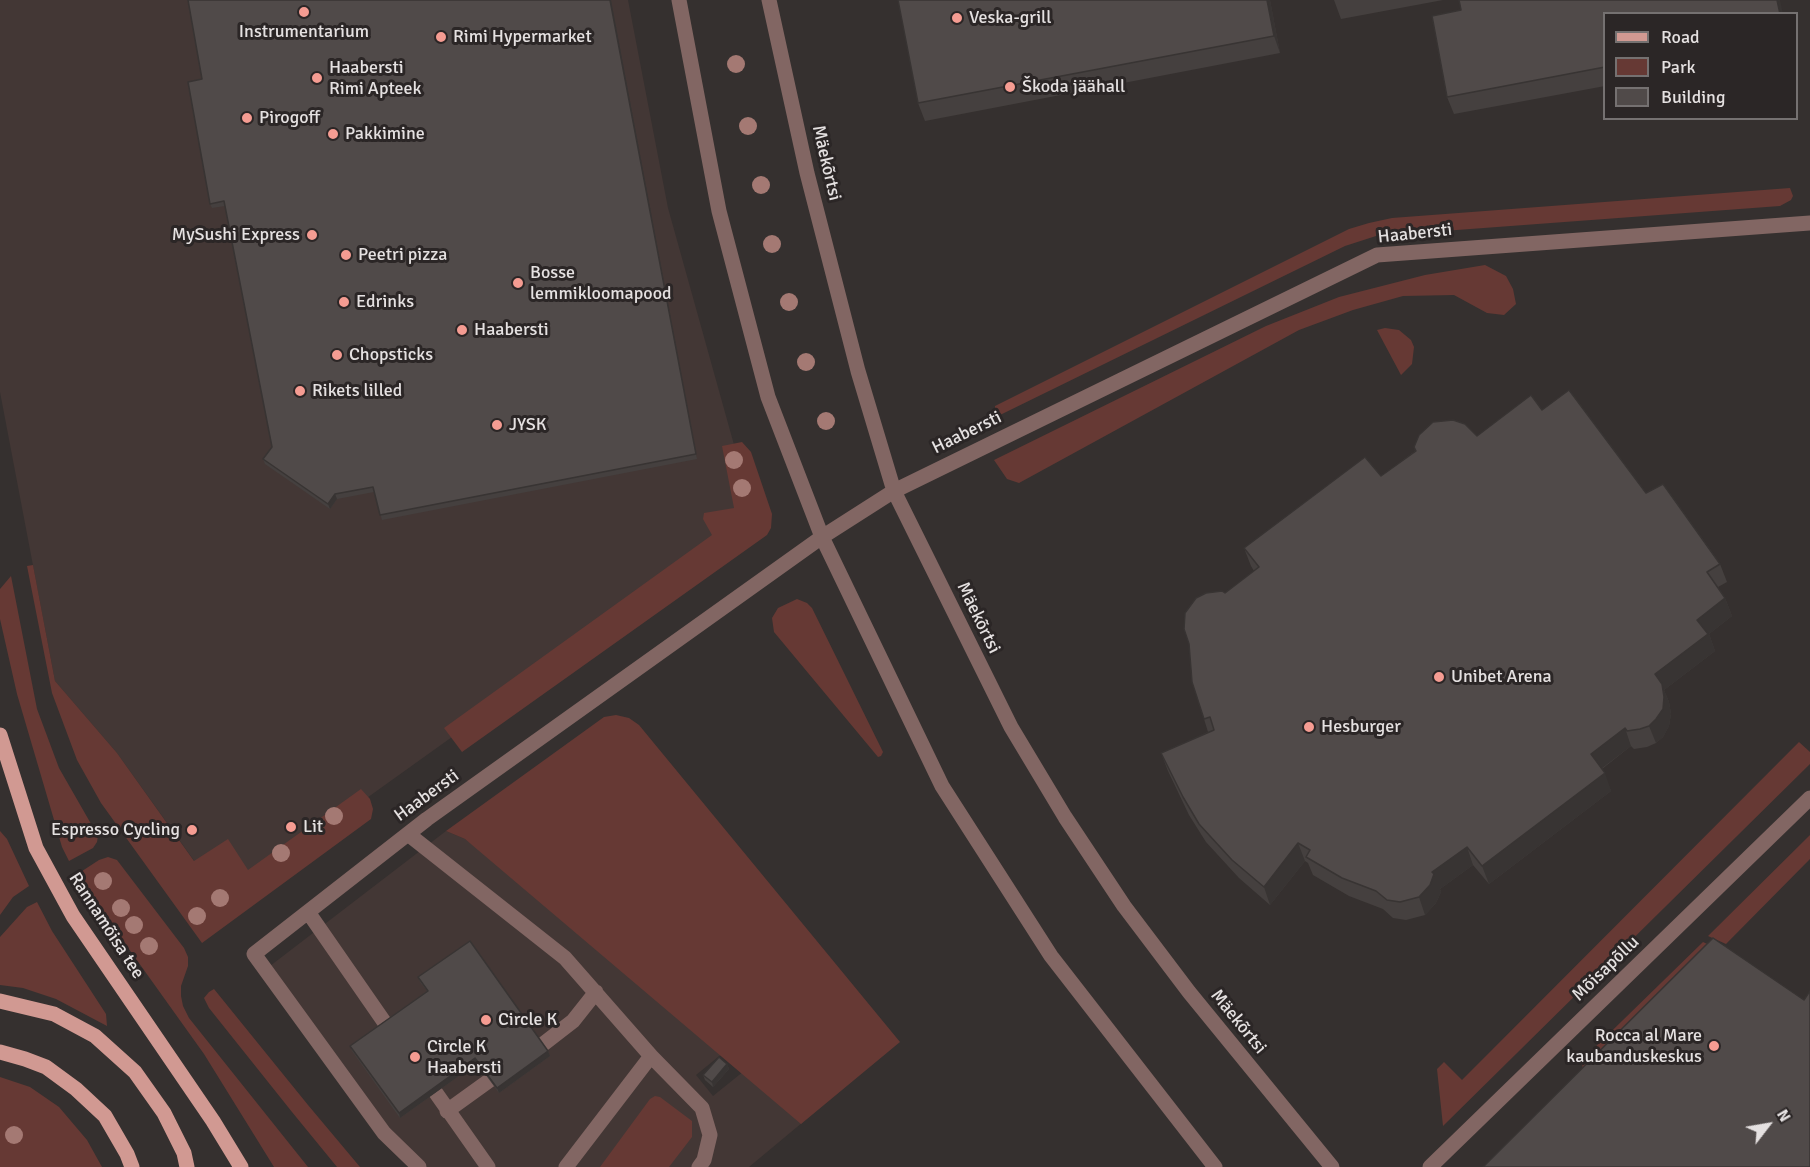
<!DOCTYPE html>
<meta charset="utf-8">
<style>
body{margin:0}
#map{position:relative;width:1810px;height:1167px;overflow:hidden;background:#35302f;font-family:Signika,sans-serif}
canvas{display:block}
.legend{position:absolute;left:1603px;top:12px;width:195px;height:108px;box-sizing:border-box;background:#2b2626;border:2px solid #757171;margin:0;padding:8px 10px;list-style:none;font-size:18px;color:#e5e1e1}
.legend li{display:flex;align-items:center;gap:12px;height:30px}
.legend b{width:30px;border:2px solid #757171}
.north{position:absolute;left:1738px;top:1095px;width:60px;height:60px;-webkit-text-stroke:4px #2b2626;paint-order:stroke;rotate:59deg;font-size:16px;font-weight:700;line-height:24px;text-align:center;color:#e5e1e1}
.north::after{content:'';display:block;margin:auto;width:21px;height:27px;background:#e5e1e1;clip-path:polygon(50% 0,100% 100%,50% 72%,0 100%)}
</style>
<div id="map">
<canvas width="1810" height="1167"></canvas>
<ul class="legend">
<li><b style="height:8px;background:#d19992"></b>Road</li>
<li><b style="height:16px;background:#663934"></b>Park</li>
<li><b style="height:16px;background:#504a49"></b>Building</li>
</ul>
<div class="north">N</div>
</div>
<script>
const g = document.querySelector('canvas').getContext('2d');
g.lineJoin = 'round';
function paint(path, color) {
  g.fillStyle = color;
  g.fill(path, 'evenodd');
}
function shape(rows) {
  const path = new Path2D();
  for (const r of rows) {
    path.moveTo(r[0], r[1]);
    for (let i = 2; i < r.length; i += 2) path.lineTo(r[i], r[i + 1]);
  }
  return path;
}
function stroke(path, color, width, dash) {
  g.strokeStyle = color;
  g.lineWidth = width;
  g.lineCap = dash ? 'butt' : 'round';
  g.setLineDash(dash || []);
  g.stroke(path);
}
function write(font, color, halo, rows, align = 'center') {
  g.font = font + ' Signika,sans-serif';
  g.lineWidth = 6;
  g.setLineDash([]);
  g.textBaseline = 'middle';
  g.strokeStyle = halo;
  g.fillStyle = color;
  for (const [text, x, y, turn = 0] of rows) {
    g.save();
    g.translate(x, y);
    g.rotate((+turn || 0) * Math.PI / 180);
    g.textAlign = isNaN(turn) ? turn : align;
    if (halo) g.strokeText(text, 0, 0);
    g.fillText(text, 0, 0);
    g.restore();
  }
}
paint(shape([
 [0,0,628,0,668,208,755,520,223,901,117,753,55,681,0,392],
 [446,831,465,839,519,877,723,1053,696,1075,713,1096,744,1071,803,1122,749,1167,412,1167,270,966]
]), '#433735');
paint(shape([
 [1790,188,1793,196,1791,200,1780,206,1376,236,1345,246,1000,415,995,410,995,406,1349,229,1369,223,1392,218],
 [1485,265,1506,276,1513,289,1516,304,1504,315,1487,313,1454,295,1403,296,1353,310,1299,330,1019,483,1007,479,994,460,1266,326,1339,297,1425,275],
 [1385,328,1399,330,1411,340,1414,347,1412,364,1401,375,1377,330],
 [742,442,751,452,772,514,771,528,767,535,462,752,444,728,712,535,703,519,704,513,734,508,722,446],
 [33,565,55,681,117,753,194,861,228,839,248,870,361,789,370,799,373,809,371,819,202,943,101,803,77,760,52,693,27,566],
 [11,576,37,709,59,768,98,836,97,842,93,848,69,861,62,847,17,694,0,619,0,589],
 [797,599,807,603,812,608,883,752,881,756,878,757,774,632,772,618,778,608],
 [616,715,629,718,639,725,900,1042,801,1124,465,839,446,831,604,717],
 [1799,742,1810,752,1810,764,1443,1126,1437,1069,1444,1062,1462,1080],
 [0,831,7,839,29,886,13,897,0,915],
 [1810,835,1810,859,1726,944,1708,936],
 [108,857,117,860,184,948,188,957,188,966,181,986,181,996,183,1006,189,1018,308,1167,274,1167,204,1054,76,875,99,860],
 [37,902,52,931,106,1014,107,1026,56,999,23,988,0,985,0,937,27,907],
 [1703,942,1716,948,1581,1082,1583,1059],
 [214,989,308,1105,360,1167,337,1167,292,1112,209,1008,204,998,209,992],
 [0,1077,30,1087,59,1107,87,1140,102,1167,0,1167],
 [655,1096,660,1097,692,1121,692,1137,669,1167,600,1167,650,1099]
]), '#663934');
stroke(shape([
 [679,0,719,211,768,397,822,537,942,786,1051,956,1215,1167],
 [769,0,807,173,858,371,894,491,1011,727,1065,817,1124,906,1189,992,1332,1167],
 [408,834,565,958,651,1056,566,1167],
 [308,912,387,1026],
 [542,1045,573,1021,596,992],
 [651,1056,702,1108,710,1135,704,1160,699,1167],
 [436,1093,488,1167],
 [447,1111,490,1080],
 [419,1167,384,1133,254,954,427,819,822,537,894,491,1377,255,1810,223],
 [1430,1167,1810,798]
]), '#826663', 15);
stroke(shape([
 [0,735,36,848,73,916,213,1121,241,1167],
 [0,1001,54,1014,95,1036,135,1072,164,1113,184,1153,187,1167],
 [0,1052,25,1059,46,1067,76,1089,105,1116,127,1154,132,1167]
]), '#d19992', 15);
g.fillStyle = '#a47973';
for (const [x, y] of [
 [736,64],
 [748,126],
 [761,185],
 [772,244],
 [789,302],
 [806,362],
 [826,421],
 [734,460],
 [742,488],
 [334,816],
 [281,853],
 [103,881],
 [220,898],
 [121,908],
 [197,916],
 [134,925],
 [149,946],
 [14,1135]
]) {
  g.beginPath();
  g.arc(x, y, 9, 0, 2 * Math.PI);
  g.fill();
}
paint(shape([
 [188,0,611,0,697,459,382,520,374,492,337,499,330,509,265,464,263,459,272,447,225,206,212,208,210,204,202,79],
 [898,0,1270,0,1280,53,925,121,918,103],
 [1334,0,1443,0,1341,19],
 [1461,10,1605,14,1605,86,1454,114,1447,97],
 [1542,410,1646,493,1720,564,1727,582,1718,587,1725,598,1732,616,1709,634,1715,651,1664,690,1669,702,1671,714,1669,726,1663,737,1656,743,1647,747,1634,749,1631,746,1602,769,1611,791,1489,884,1473,865,1440,889,1441,892,1436,903,1425,915,1406,920,1393,918,1383,909,1349,896,1313,875,1308,863,1305,861,1270,905,1239,878,1206,842,1189,815,1168,771,1161,753,1208,732,1204,719,1225,593,1254,571,1251,566,1244,548,1381,476,1415,451,1414,447,1477,436],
 [418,977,548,1051,550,1056,499,1093,477,1063,400,1118,352,1051,350,1046,427,991,420,982],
 [727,1064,729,1069,713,1087,705,1080,703,1075]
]), '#45403f');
paint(shape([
 [610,0,611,0,697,459,696,454],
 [1267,0,1270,0,1280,53,1274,36],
 [1777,0,1780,0,1783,14,1780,14],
 [335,494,337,499,330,509,328,504],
 [1725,598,1732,616,1709,634,1715,651,1664,690,1669,702,1671,714,1669,726,1663,737,1656,743,1649,726,1655,674,1697,620],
 [1625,728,1631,746,1597,772,1591,754],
 [1605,773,1611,791,1489,884,1482,866],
 [1298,843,1305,861,1270,905,1264,887],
 [1467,847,1473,865,1440,889,1441,892,1436,903,1425,915,1419,897,1432,872],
 [548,1051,550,1056,499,1093,497,1088],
 [475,1058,477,1063,400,1118,399,1113],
 [727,1064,729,1069,713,1087,712,1082]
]), '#383433');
const building = shape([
 [188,0,610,0,696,454,380,515,373,487,335,494,328,504,263,459,272,447,224,201,210,204,188,82,202,79,188,0],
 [898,0,1267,0,1274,36,918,103,898,0],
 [1459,0,1777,0,1780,14,1605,14,1605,67,1447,97,1432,16,1461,10,1459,0],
 [1569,390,1646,493,1663,484,1720,564,1707,572,1725,598,1697,620,1708,634,1655,674,1662,684,1664,697,1663,709,1656,719,1649,726,1640,729,1627,731,1625,728,1591,754,1605,773,1482,866,1467,847,1432,872,1434,874,1430,885,1419,897,1400,902,1387,900,1376,891,1342,878,1306,857,1310,850,1298,843,1264,887,1232,860,1199,824,1183,797,1161,753,1214,730,1210,717,1204,719,1192,682,1189,644,1184,629,1185,613,1196,598,1206,593,1222,591,1225,593,1259,567,1244,548,1365,457,1381,476,1416,451,1414,447,1419,435,1433,422,1453,420,1465,424,1477,436,1531,395,1542,410,1569,390],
 [1713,938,1804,1000,1810,991,1810,1167,1483,1167,1713,938],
 [470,941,548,1051,497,1088,475,1058,399,1113,350,1046,428,991,418,977,470,941],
 [719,1057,727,1064,712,1082,703,1075,719,1057]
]);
paint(building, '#504a49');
stroke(building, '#383433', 1.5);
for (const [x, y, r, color] of [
 [304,12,6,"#f59c92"],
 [957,18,6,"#f59c92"],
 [441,37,6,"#f59c92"],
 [317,78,6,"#f59c92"],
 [1010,87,6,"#f59c92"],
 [247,118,6,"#f59c92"],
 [333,134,6,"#f59c92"],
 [312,235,6,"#f59c92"],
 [346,255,6,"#f59c92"],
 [518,283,6,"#f59c92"],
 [344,302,6,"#f59c92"],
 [462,330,6,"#f59c92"],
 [337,355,6,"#f59c92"],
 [300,391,6,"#f59c92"],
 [497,425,6,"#f59c92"],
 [1439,677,6,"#f59c92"],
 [1309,727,6,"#f59c92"],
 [291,827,6,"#f59c92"],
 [192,830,6,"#f59c92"],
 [486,1020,6,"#f59c92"],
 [1714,1046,6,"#f59c92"],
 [415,1057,6,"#f59c92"]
]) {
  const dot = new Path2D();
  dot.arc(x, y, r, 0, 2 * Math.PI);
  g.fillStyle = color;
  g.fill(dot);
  stroke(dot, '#2b2626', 2);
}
write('18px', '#e5e1e1', '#2b2626', [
 ["Veska-grill",969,18],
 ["Instrumentarium",304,32,"center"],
 ["Rimi Hypermarket",453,37],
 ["Haabersti",329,68],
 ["Rimi Apteek",329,89],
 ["Škoda jäähall",1022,87],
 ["Pirogoff",259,118],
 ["Pakkimine",345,134],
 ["MySushi Express",300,235,"right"],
 ["Peetri pizza",358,255],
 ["Bosse",530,273],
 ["lemmikloomapood",530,294],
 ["Edrinks",356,302],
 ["Haabersti",474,330],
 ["Chopsticks",349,355],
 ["Rikets lilled",312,391],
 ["JYSK",509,425],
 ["Unibet Arena",1451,677],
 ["Hesburger",1321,727],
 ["Lit",303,827],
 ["Espresso Cycling",180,830,"right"],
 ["Circle K",498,1020],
 ["Rocca al Mare",1702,1036,"right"],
 ["kaubanduskeskus",1702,1057,"right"],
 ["Circle K",427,1047],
 ["Haabersti",427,1068]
], 'left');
write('18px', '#e5e1e1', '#2b2626', [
 ["Mäekõrtsi",826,163,77],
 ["Haabersti",1415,234,-6],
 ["Haabersti",967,433,-26],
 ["Mäekõrtsi",978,618,64],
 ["Haabersti",427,796,-36],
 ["Rannamõisa tee",106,926,57],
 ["Mõisapõllu",1606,969,-44],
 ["Mäekõrtsi",1238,1022,51]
]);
</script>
